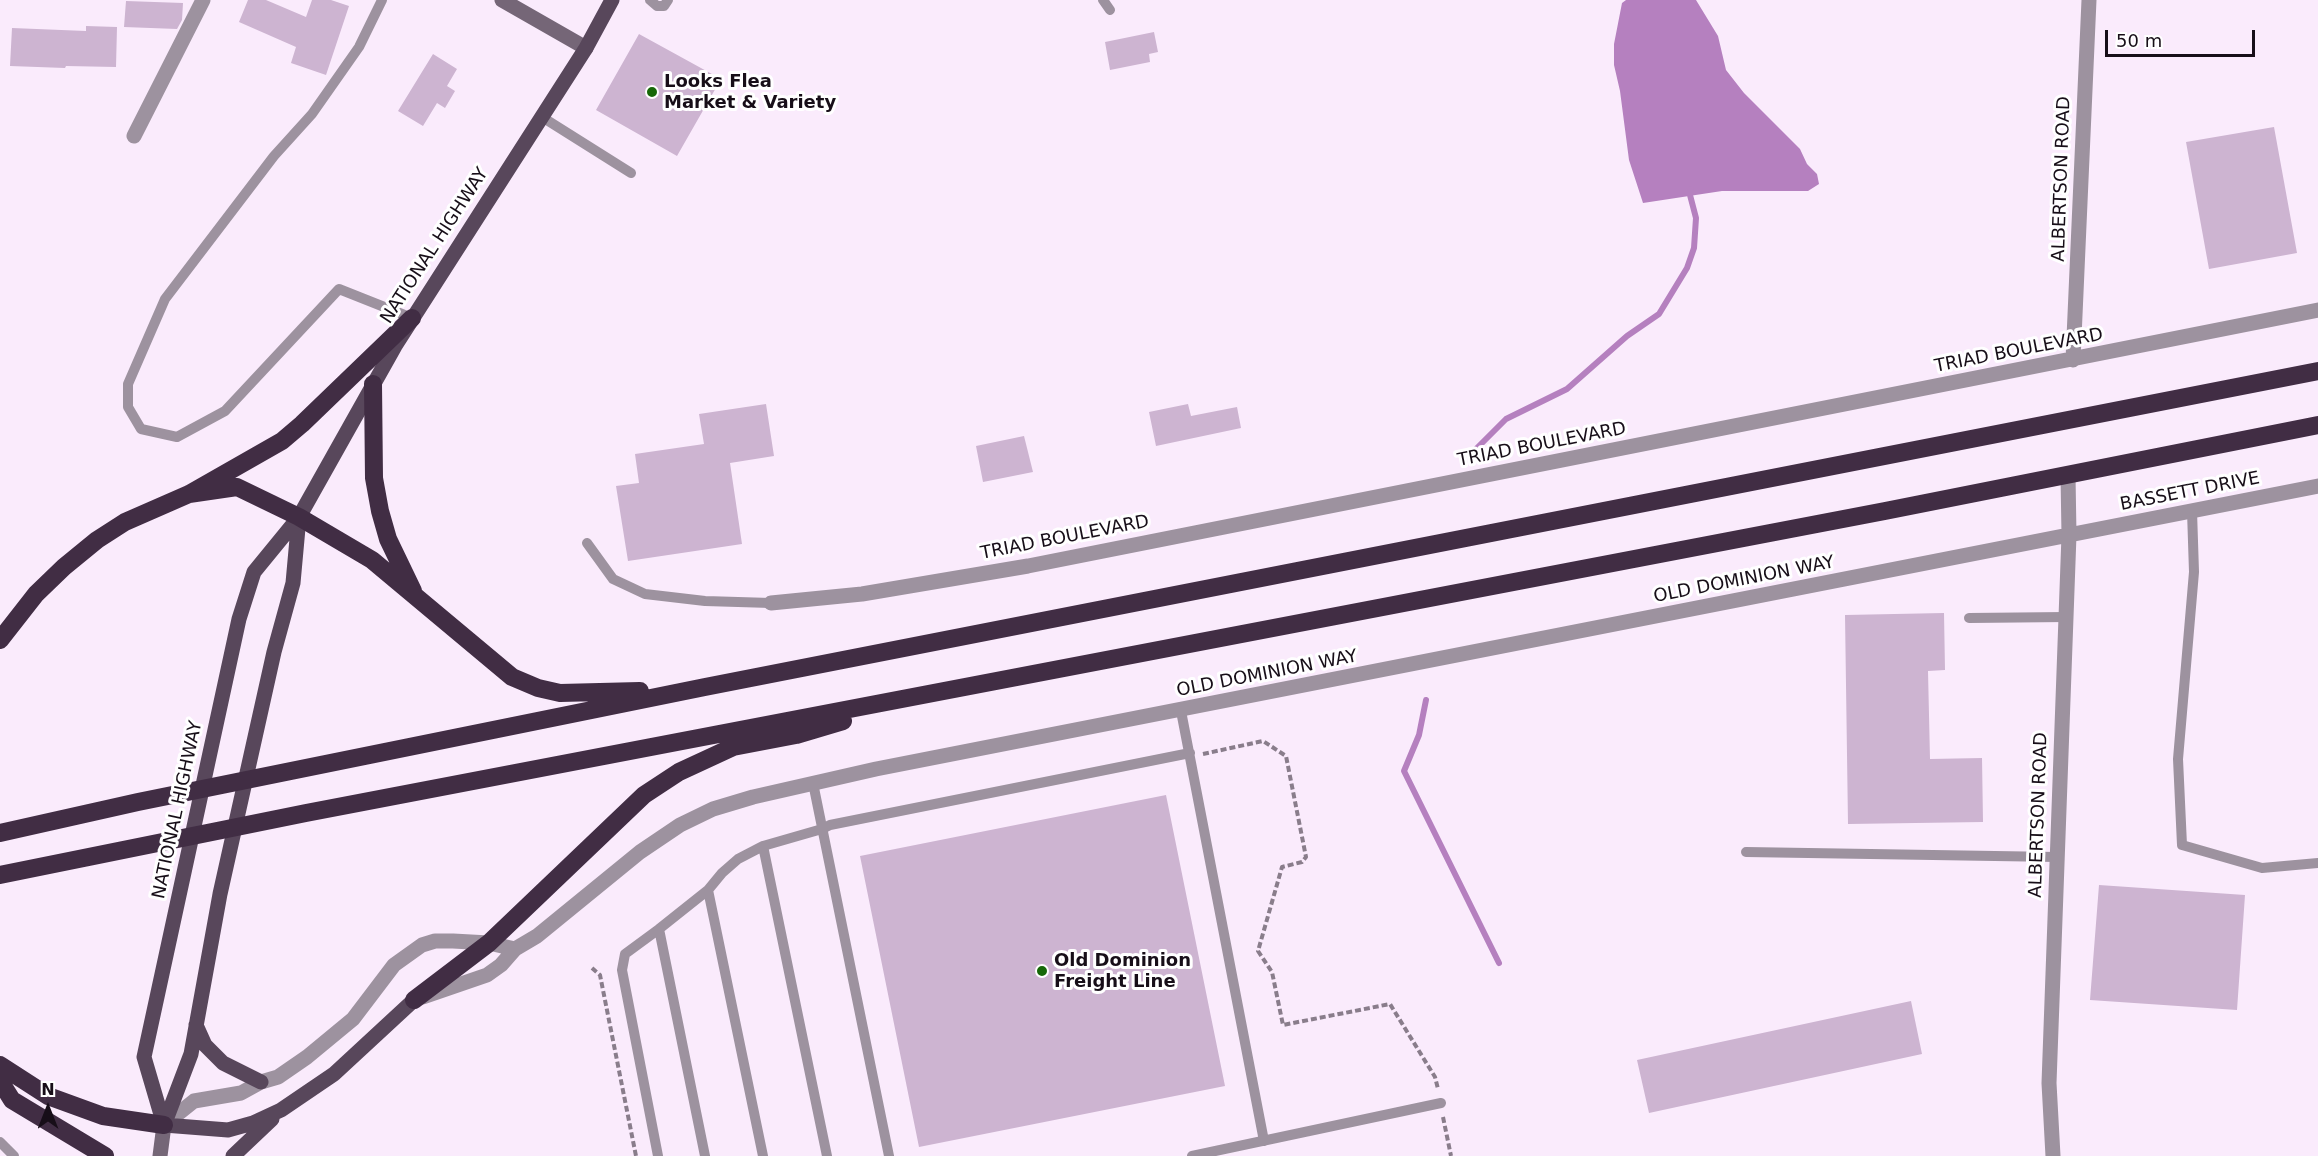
<!DOCTYPE html>
<style>
body{margin:0}
#map{position:relative;width:2318px;height:1156px;overflow:hidden;background:#faebfc;font-family:"DejaVu Sans",sans-serif}
canvas{display:block}
.north{position:absolute;left:18px;top:1078px;width:60px;height:60px;-webkit-text-stroke:4px #fff;paint-order:stroke;rotate:0deg;font-size:16px;font-weight:700;line-height:24px;text-align:center;color:#170e18}
.north::after{content:'';display:block;margin:auto;width:21px;height:27px;background:#170e18;clip-path:polygon(50% 0,100% 100%,50% 72%,0 100%)}
.scale{position:absolute;left:2105px;top:30px;width:150px;height:27px;box-sizing:border-box;border:3px solid #170e18;border-top:0;padding-left:8px;font-size:18px;line-height:21px;white-space:nowrap;color:#170e18;-webkit-text-stroke:4px #fff;paint-order:stroke}
</style>
<div id="map">
<canvas width="2318" height="1156"></canvas>
<div class="north">N</div>
<div class="scale">50 m</div>
</div>
<script>
const g = document.querySelector('canvas').getContext('2d');
g.lineJoin = 'round';
function paint(path, color) {
  g.fillStyle = color;
  g.fill(path, 'evenodd');
}
function shape(rows) {
  const path = new Path2D();
  for (const r of rows) {
    path.moveTo(r[0], r[1]);
    for (let i = 2; i < r.length; i += 2) path.lineTo(r[i], r[i + 1]);
  }
  return path;
}
function stroke(path, color, width, dash) {
  g.strokeStyle = color;
  g.lineWidth = width;
  g.lineCap = dash ? 'butt' : 'round';
  g.setLineDash(dash || []);
  g.stroke(path);
}
function write(font, color, halo, rows, align = 'center') {
  g.font = font + ' "DejaVu Sans",sans-serif';
  g.lineWidth = 6;
  g.setLineDash([]);
  g.textBaseline = 'middle';
  g.strokeStyle = halo;
  g.fillStyle = color;
  for (const [text, x, y, turn = 0] of rows) {
    g.save();
    g.translate(x, y);
    g.rotate((+turn || 0) * Math.PI / 180);
    g.textAlign = isNaN(turn) ? turn : align;
    if (halo) g.strokeText(text, 0, 0);
    g.fillText(text, 0, 0);
    g.restore();
  }
}
paint(shape([
 [1626,0,1696,0,1718,36,1726,70,1744,93,1800,149,1807,164,1817,174,1819,184,1808,191,1722,191,1643,203,1629,160,1620,91,1614,65,1614,44,1622,3]
]), '#b580bf');
stroke(shape([
 [1473,452,1506,419,1567,389,1627,336,1659,314,1687,268,1694,248,1696,218,1690,195,1691,189],
 [1426,700,1419,735,1404,771,1499,963]
]), '#b580bf', 6);
paint(shape([
 [248,0,266,0,306,17,312,0,331,0,349,6,326,75,291,63,296,47,239,22],
 [126,1,183,3,182,20,177,29,124,27],
 [86,26,117,27,116,67,66,66,65,68,10,66,12,28,86,31],
 [1154,32,1158,52,1149,54,1150,62,1110,70,1105,42],
 [639,34,721,79,677,156,596,110],
 [433,54,457,69,447,86,455,91,445,108,437,103,423,126,398,111],
 [2274,127,2297,253,2209,269,2186,142],
 [766,404,774,456,730,463,742,544,628,561,616,486,639,483,635,454,704,444,699,414],
 [1188,404,1191,416,1237,407,1241,428,1156,446,1149,412],
 [1024,436,1033,472,983,482,976,446],
 [1944,613,1945,670,1928,671,1930,759,1982,758,1983,822,1848,824,1845,615],
 [1166,795,1225,1086,919,1147,860,856],
 [2099,885,2245,895,2237,1010,2090,1000],
 [1911,1001,1922,1054,1649,1113,1637,1060]
]), '#cdb4d1');
stroke(shape([
 [1203,754,1263,741,1286,756,1306,857,1302,862,1282,867,1258,951,1272,972,1283,1025,1390,1004,1435,1077,1438,1089],
 [592,968,600,975,636,1156],
 [1443,1117,1451,1156]
]), '#897d8b', 4, [6, 3]);
stroke(shape([
 [382,0,359,47,312,114,274,156,165,299,128,384,128,407,141,429,177,437,225,411,339,289,412,318],
 [650,0,657,6,664,6,668,0],
 [1103,0,1110,10],
 [542,117,631,173],
 [2192,511,2194,572,2178,759,2182,845,2262,868,2318,863],
 [587,543,613,579,645,594,705,601,771,603],
 [1969,618,2066,617],
 [1181,711,1264,1141],
 [813,783,889,1156],
 [763,846,827,1156],
 [1746,852,2057,857],
 [0,1142,14,1156],
 [658,1156,622,970,625,954,659,929],
 [705,1156,659,929,708,890],
 [763,1156,708,890,722,873,738,859,763,846,822,829,830,825,1190,753],
 [1192,1156,1441,1103]
]), '#9d929f', 10);
stroke(shape([
 [134,136,203,0],
 [2073,360,2089,0],
 [771,603,862,594,1028,566,2318,310],
 [515,949,537,936,640,852,680,825,713,809,753,797,876,769,2318,486],
 [164,1125,194,1101,241,1093,261,1082,278,1077,307,1057,353,1019,394,965,422,945,435,941,453,941,489,943,515,949,501,965,487,975,423,997],
 [2053,1156,2049,1083,2069,535,2068,475]
]), '#9d929f', 15);
stroke(shape([
 [502,0,586,48],
 [160,1156,164,1125]
]), '#756677', 15);
stroke(shape([
 [196,1025,205,1045,223,1063,261,1082],
 [164,1125,144,1057,239,619,254,572,299,517,395,346,586,48,612,0],
 [164,1125,191,1054,220,894,274,652,293,583,299,517],
 [164,1125,228,1130,253,1123,281,1110,334,1074,414,1000],
 [233,1156,272,1119]
]), '#58475b', 15);
stroke(shape([
 [373,384,374,478,380,511,388,539,413,591],
 [189,494,237,487,299,517,372,560,512,677,538,688,560,693,640,691],
 [0,640,36,594,64,567,97,540,125,522,189,494,282,441,302,424,412,318],
 [0,833,138,802,705,687,2318,371],
 [0,875,306,813,1885,511,2318,425],
 [414,1000,489,943,644,795,679,772,733,747,796,735,843,721],
 [0,1065,48,1096,103,1116,164,1125],
 [0,1081,12,1100,105,1156]
]), '#412d44', 18);
for (const [x, y, r, color] of [
 [652,92,6,"#166708"],
 [1042,971,6,"#166708"]
]) {
  const dot = new Path2D();
  dot.arc(x, y, r, 0, 2 * Math.PI);
  g.fillStyle = color;
  g.fill(dot);
  stroke(dot, '#fff', 2);
}
write('bold 18px', '#170e18', '#fff', [
 ["Looks Flea",664,82],
 ["Market & Variety",664,103],
 ["Old Dominion",1054,961],
 ["Freight Line",1054,982]
], 'left');
write('18px', '#170e18', '#fff', [
 ["ALBERTSON ROAD",2062,179,-88],
 ["NATIONAL HIGHWAY",435,246,-57],
 ["TRIAD BOULEVARD",2019,351,-11],
 ["TRIAD BOULEVARD",1542,445,-11],
 ["BASSETT DRIVE",2190,492,-11],
 ["TRIAD BOULEVARD",1065,538,-11],
 ["OLD DOMINION WAY",1744,580,-11],
 ["OLD DOMINION WAY",1267,674,-11],
 ["NATIONAL HIGHWAY",178,810,-78],
 ["ALBERTSON ROAD",2039,815,-88]
]);
</script>
